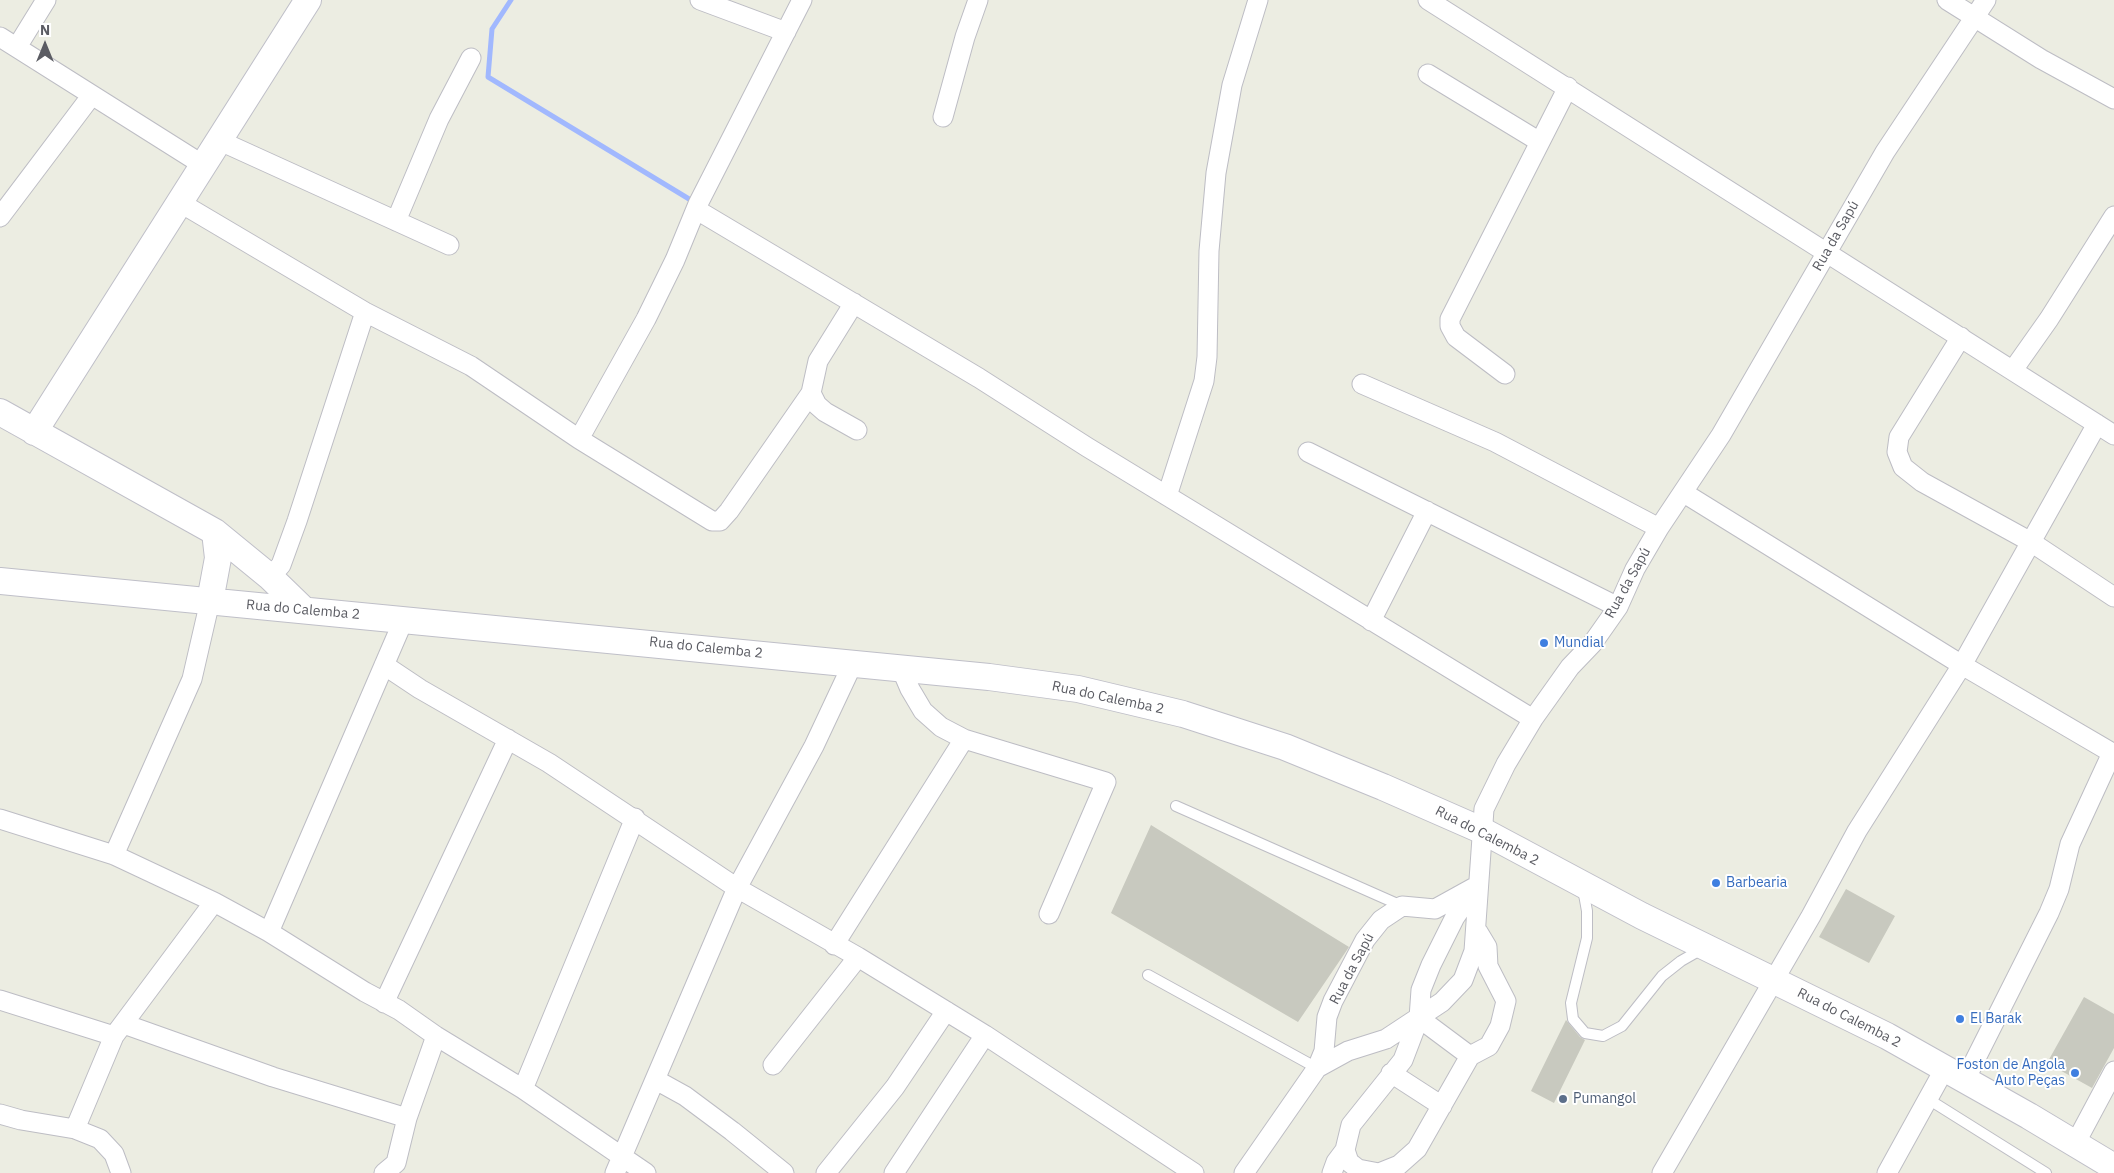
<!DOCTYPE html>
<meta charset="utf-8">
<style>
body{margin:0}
#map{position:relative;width:2114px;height:1173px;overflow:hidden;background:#ecede2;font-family:"IBM Plex Sans",sans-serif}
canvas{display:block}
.north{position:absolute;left:20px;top:20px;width:50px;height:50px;-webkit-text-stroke:4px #fff;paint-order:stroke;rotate:0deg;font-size:14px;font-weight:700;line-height:20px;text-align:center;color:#5b5c63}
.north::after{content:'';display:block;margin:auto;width:18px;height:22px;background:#5b5c63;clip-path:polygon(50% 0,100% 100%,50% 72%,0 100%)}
</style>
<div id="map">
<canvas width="2114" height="1173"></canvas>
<div class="north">N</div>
</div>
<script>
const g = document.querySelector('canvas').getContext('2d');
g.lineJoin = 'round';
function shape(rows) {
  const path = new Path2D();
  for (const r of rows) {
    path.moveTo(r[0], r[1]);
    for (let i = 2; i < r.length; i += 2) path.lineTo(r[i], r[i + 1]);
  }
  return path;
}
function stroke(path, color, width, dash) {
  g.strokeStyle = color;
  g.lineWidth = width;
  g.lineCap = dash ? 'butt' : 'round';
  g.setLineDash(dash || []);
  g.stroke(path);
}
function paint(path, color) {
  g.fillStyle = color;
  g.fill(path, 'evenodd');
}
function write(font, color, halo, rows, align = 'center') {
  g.font = font + ' "IBM Plex Sans",sans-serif';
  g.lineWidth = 4;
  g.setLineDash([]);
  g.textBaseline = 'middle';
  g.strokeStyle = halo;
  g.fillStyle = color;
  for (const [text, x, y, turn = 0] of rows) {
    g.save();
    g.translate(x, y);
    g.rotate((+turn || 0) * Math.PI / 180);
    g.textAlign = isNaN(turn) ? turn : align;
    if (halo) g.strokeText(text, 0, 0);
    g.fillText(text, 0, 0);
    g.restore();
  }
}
stroke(shape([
 [511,0,492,29,488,77,694,202]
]), '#a1b8fe', 5);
paint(shape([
 [1151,825,1349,947,1298,1022,1111,913],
 [1846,889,1895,916,1869,963,1819,937],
 [2084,997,2114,1014,2114,1048,2092,1088,2047,1063],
 [1566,1020,1580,1037,1585,1040,1554,1103,1531,1091]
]), '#c8c9bf');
const lane = shape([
 [1176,806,1402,906],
 [1583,889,1587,911,1587,938,1571,1003,1573,1019,1585,1033,1603,1036,1622,1026,1662,976,1681,961,1702,949],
 [1148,975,1317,1068],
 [1928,1099,2046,1173]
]);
const street = shape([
 [700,0,786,32],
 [1428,0,2114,435],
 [1947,0,2041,59,2114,99],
 [0,37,203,165],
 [17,47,46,0],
 [1428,74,1540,142],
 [943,117,965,37,978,0],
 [218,140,449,245],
 [179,202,365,312,471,366,579,439,712,521,720,521,729,511,811,393],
 [697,210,979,378,1087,447,1533,719],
 [0,217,92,95],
 [396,221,439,119,471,58],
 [854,303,818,361,811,393,817,405,825,412,857,430],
 [1961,337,1899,437,1897,452,1903,467,1922,482,2031,542,2114,597],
 [2013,370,2049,319,2114,216],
 [1505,374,1456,337,1450,326,1450,319,1568,87],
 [1362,384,1495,442,1659,528],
 [579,439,646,319,675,260,698,204,802,0],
 [1308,452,1618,607],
 [1684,493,1962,665,2114,754],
 [1167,496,1204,381,1207,357,1209,251,1216,173,1232,85,1258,0],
 [270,577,281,565,297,521,365,312],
 [1371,621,1427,511],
 [384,665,420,689,549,763,737,888,858,957,985,1035,1194,1173],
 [901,668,910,689,923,711,941,727,964,739,1106,782,1049,914],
 [0,819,114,855,214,902,269,932,365,992,399,1010,436,1036,523,1089,646,1173],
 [114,855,192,679,210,601],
 [269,932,404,619],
 [834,945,964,739],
 [0,1000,114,1036],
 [384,1003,508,739],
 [1419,1018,1470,1056,1417,1149,1399,1165,1379,1173,1358,1169,1349,1162,1345,1150,1351,1125,1403,1060,1419,1018,1421,990,1431,965,1455,917,1477,885],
 [124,1024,273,1077,407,1118],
 [1470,1056,1489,1046,1500,1026,1506,1001,1488,966,1487,947,1478,932],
 [773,1065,858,957],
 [1317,1068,1348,1051,1386,1039,1442,1002,1463,980,1474,951,1484,809,1506,764,1533,719,1570,667,1592,644,1618,607,1635,569,1659,528,1721,435,1885,152,1986,0],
 [1391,1073,1442,1106],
 [656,1080,685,1096,732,1131,784,1173],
 [1965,1080,2049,913,2059,889,2070,844,2112,753],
 [523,1089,635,818],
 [0,1114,21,1120,75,1129,100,1139,114,1154,121,1173],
 [75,1129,114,1036,214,902],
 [2075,1144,2114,1071],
 [384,1173,396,1163,407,1118,436,1036],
 [615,1173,737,888,814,746,853,663],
 [826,1173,895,1087,946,1011],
 [894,1173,985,1035],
 [1244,1173,1317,1068,1324,1051,1327,1017,1333,1001,1365,940,1381,920,1402,906,1435,909,1473,888],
 [1332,1173,1336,1162,1345,1150],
 [1662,1173,1811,916,1857,831,1962,665,2097,424],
 [1887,1173,1945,1068]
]);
const secondary = shape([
 [0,412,215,532,270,577,303,609],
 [34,432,308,0],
 [0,581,989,677,1078,689,1183,714,1285,747,1383,787,1481,830,1642,916,1887,1036,2029,1116,2114,1167],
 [210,601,218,558,215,532]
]);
stroke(lane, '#bdbdc4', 12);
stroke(street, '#bdbdc4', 21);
stroke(secondary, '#bfbfc8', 28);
stroke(lane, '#fff', 10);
stroke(street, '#fff', 19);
stroke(secondary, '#fff', 26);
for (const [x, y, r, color] of [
 [1544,643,5,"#3f7fe0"],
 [1716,883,5,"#3f7fe0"],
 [1960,1019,5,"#3f7fe0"],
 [2075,1073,5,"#3f7fe0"],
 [1563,1099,5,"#5c6f8a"]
]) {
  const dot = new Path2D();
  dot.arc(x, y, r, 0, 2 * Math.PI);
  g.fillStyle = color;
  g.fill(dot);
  stroke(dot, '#fff', 2);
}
write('14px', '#5b5c63', '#fff', [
 ["Rua da Sapú",1836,236,-60],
 ["Rua da Sapú",1628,583,-61],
 ["Rua do Calemba 2",303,610,5],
 ["Rua do Calemba 2",706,648,6],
 ["Rua do Calemba 2",1108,698,12],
 ["Rua do Calemba 2",1487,836,27],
 ["Rua da Sapú",1352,969,-62],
 ["Rua do Calemba 2",1849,1018,27]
]);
write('14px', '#366cbe', '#fff', [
 ["Mundial",1554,643],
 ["Barbearia",1726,883],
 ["El Barak",1970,1019],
 ["Foston de Angola",2065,1065,"right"],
 ["Auto Peças",2065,1081,"right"]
], 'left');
write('14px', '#4e5e75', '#fff', [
 ["Pumangol",1573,1099]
], 'left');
</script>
